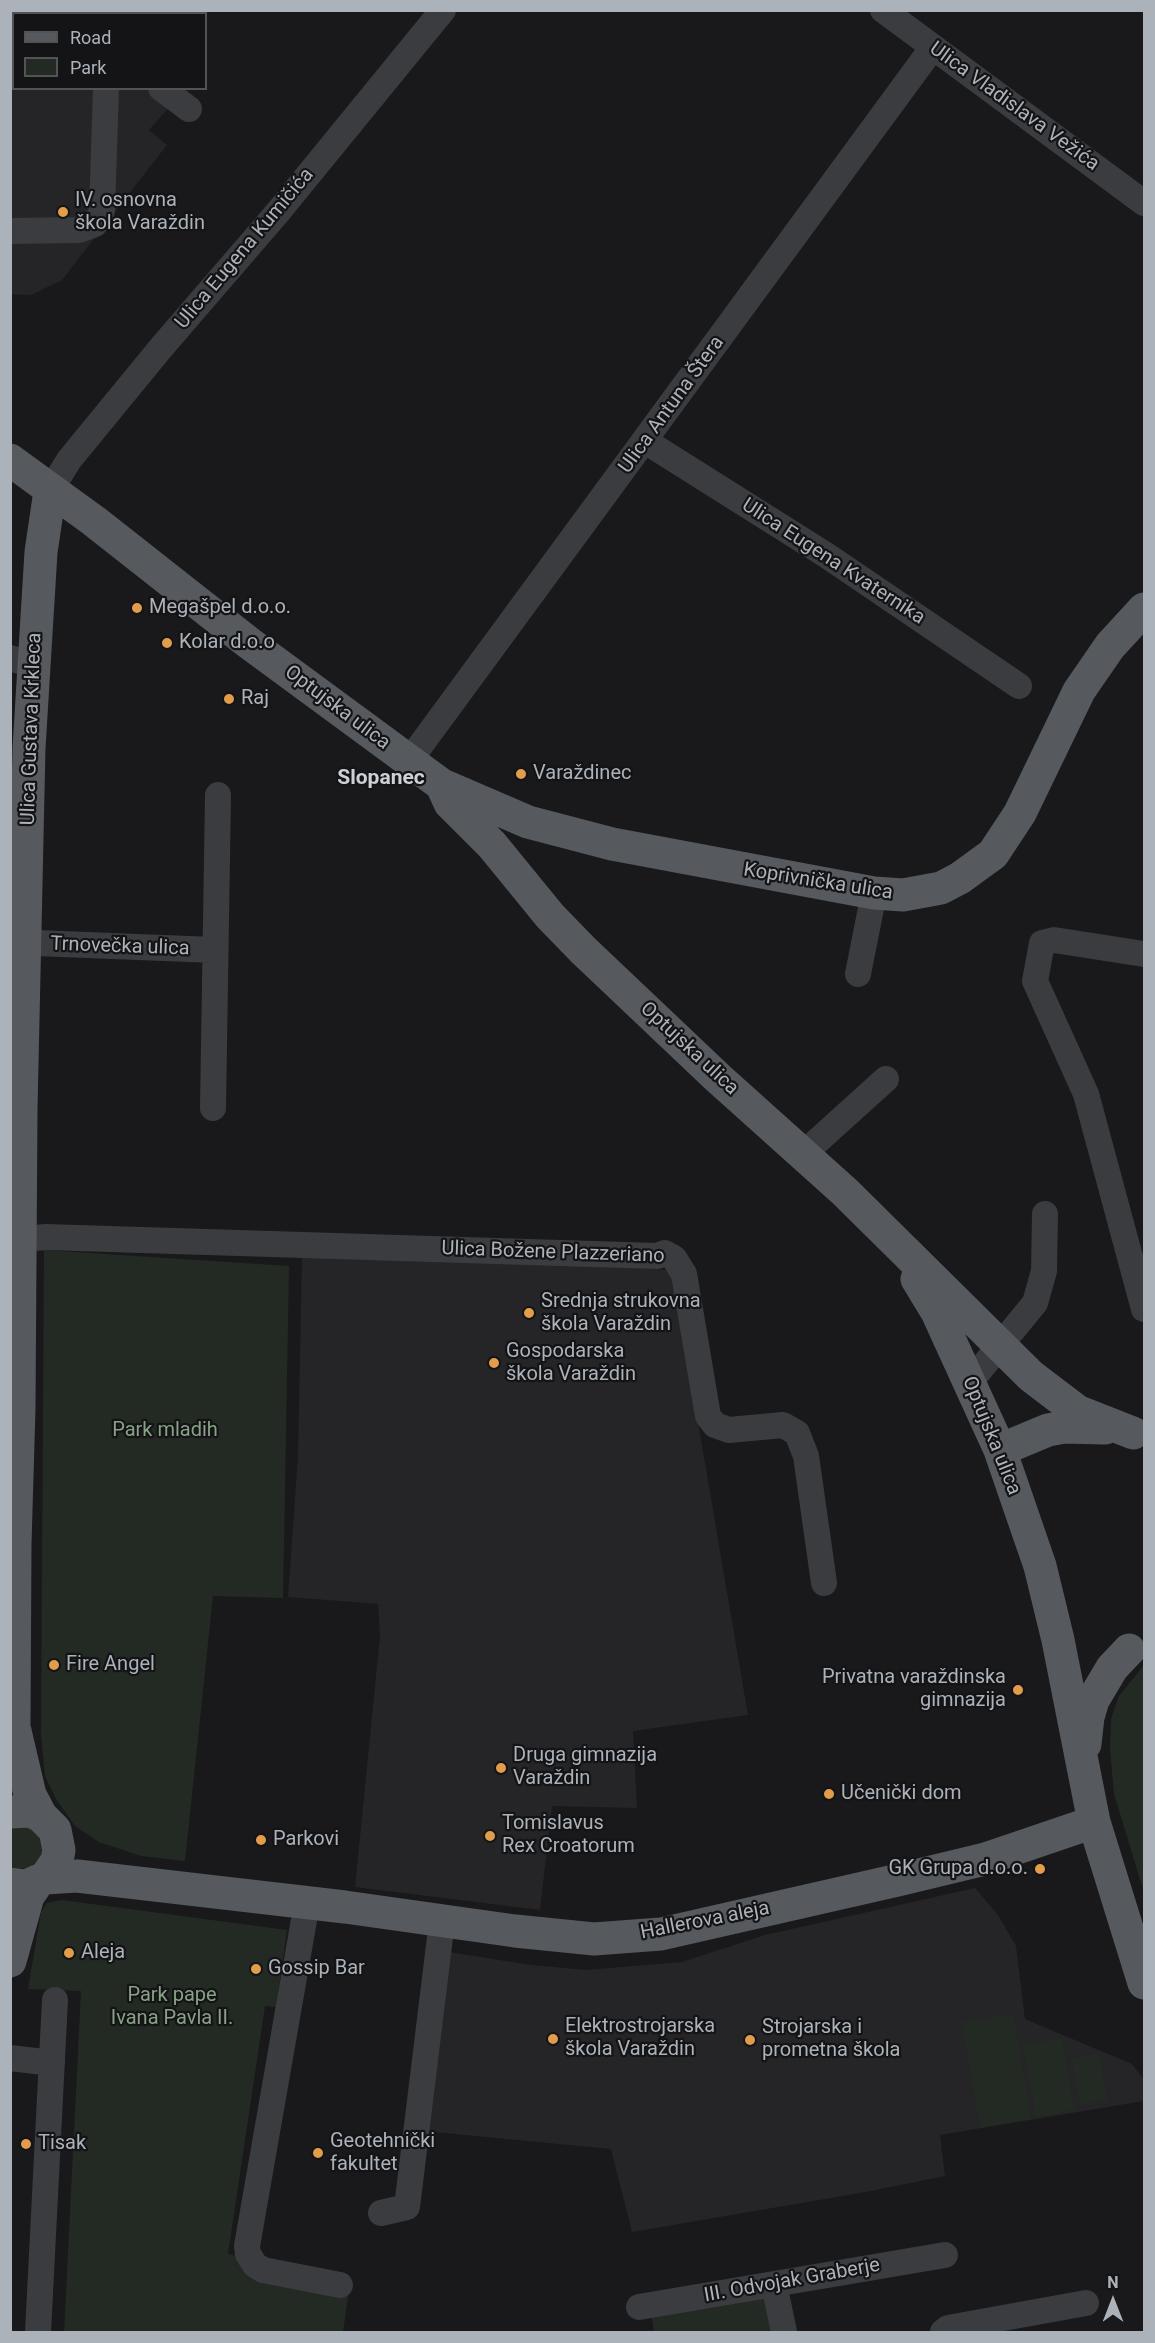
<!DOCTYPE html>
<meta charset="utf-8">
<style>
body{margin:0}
#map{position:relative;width:1155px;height:2343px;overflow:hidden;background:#19191b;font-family:Roboto,sans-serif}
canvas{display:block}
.frame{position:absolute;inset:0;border:12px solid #acb2b9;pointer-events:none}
.legend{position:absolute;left:12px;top:12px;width:195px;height:78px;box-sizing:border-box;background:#141416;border:2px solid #515357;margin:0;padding:8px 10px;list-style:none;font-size:18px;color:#acb2b9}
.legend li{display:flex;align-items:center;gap:12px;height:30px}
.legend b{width:30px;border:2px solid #515357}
.north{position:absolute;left:1083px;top:2271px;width:60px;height:60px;-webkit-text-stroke:4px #141416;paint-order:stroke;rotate:0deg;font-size:16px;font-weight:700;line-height:24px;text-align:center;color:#acb2b9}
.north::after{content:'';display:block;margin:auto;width:21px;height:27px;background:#acb2b9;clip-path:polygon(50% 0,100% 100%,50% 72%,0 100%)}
</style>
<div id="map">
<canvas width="1155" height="2343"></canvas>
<div class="frame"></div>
<ul class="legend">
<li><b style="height:8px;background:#56595e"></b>Road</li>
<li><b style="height:16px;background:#232a23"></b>Park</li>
</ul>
<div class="north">N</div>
</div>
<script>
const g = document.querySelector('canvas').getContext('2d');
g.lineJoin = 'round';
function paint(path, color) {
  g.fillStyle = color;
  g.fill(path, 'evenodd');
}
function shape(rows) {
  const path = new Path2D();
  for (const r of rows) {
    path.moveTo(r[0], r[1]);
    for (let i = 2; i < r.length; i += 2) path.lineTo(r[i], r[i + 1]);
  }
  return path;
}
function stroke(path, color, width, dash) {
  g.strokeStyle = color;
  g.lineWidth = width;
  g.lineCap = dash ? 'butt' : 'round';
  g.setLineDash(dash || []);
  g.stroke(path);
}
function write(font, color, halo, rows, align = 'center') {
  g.font = font + ' Roboto,sans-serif';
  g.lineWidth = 4.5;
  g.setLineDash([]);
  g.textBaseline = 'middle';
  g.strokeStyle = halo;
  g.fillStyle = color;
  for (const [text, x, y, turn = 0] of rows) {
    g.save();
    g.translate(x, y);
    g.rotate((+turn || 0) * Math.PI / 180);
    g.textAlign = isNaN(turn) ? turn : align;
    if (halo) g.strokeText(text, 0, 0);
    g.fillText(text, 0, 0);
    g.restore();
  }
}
paint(shape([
 [10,11,39,11,43,13,14,14,14,88,146,89,170,106,149,130,167,145,62,280,31,295,11,294],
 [302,1253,672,1270,748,1715,633,1731,637,1808,552,1806,540,1910,355,1887,380,1636,378,1604,288,1597,298,1456],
 [975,1888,998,1915,1016,1946,1025,2019,1132,2064,1144,2080,1144,2101,940,2135,945,2176,860,2193,632,2232,611,2149,424,2131,443,1951,531,1965,586,1970,682,1962,765,1935]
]), '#252528');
paint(shape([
 [44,1250,289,1266,283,1598,213,1596,185,1861,141,1856,99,1842,75,1826,56,1799,45,1776,41,1734],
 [1144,1665,1144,1892,1114,1794,1110,1750,1111,1719,1119,1696],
 [14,1827,28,1827,39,1836,43,1849,41,1856,31,1867,17,1869,11,1867,10,1829],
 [62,1900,287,1930,276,2007,265,2006,228,2254,350,2283,343,2332,64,2332,81,1991,28,1989,41,1912,47,1903],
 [1013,2014,1031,2119,980,2128,962,2022],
 [1062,2038,1074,2110,1036,2117,1023,2045],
 [1099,2053,1107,2100,1080,2105,1072,2058],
 [781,2288,791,2332,654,2332,651,2311]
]), '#232a23');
stroke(shape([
 [57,10,61,14],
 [883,10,1144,203],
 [161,88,189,109],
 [10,231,79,230,95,224,102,211,106,88],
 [645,441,826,555,1019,686],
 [50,491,69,460,160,349,278,212,443,10],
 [10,658,33,665],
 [409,761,933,47],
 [10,942,215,950],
 [1144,954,1054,940,1042,943,1035,981,1086,1094,1144,1309],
 [858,974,874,893],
 [213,1108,218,795],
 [803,1154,886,1079],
 [10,1240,46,1237,657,1256,665,1253,674,1258,684,1274,708,1416,715,1425,729,1430,783,1425,797,1433,806,1456,824,1583],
 [970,1382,1035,1303,1044,1271,1045,1214],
 [307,1903,247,2246,248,2254,255,2265,263,2270,340,2285],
 [10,2058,52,2063],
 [381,2213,407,2207,442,1921],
 [774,2284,784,2332],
 [639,2307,945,2255],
 [38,2332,55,2000],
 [943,2332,948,2328,1086,2303]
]), '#3a3c3f', 26);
stroke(shape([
 [10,460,94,521,249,643,442,785,528,822,612,844,874,893,903,895,941,888,960,878,993,854,1020,813,1079,691,1110,646,1144,609],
 [444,790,450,803,492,845,550,916,583,950,718,1078,845,1192,1031,1376,1077,1411,1133,1433],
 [917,1279,937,1312,1000,1450,1040,1566,1058,1640,1094,1822,1144,1983],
 [1000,1450,1048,1430,1064,1427,1105,1428],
 [15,1731,30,1795,41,1816],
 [1085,1744,1088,1717,1093,1700,1112,1668,1129,1650],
 [10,1756,14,1723,15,1544,19,1408,21,1110,29,748,41,552,50,491],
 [10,1812,30,1811,41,1816,55,1830,59,1850,57,1861,45,1878,26,1886,10,1884],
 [45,1878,77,1876,345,1907,515,1931,594,1939,661,1934,898,1880,985,1859,1094,1822],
 [10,1961,28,1896,37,1883]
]), '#56595e', 33);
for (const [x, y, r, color] of [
 [63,212,6,"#e19d4b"],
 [137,608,6,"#e19d4b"],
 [167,643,6,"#e19d4b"],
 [229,699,6,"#e19d4b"],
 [521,774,6,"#e19d4b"],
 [529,1313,6,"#e19d4b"],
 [494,1363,6,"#e19d4b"],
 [54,1665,6,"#e19d4b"],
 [1018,1690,6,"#e19d4b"],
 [501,1768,6,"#e19d4b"],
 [829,1794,6,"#e19d4b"],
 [490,1836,6,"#e19d4b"],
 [261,1840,6,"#e19d4b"],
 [1040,1869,6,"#e19d4b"],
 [69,1953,6,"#e19d4b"],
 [256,1969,6,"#e19d4b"],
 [553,2039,6,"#e19d4b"],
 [750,2040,6,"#e19d4b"],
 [26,2144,6,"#e19d4b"],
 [318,2153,6,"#e19d4b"]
]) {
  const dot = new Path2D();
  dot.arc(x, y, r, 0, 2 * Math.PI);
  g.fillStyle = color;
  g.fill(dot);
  stroke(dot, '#141416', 2);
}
write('20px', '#acb2b9', '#141416', [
 ["Ulica Vladislava Vežića",1014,107,36],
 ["Ulica Eugena Kumičića",245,249,-50],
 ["Ulica Antuna Štera",672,405,-54],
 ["Ulica Eugena Kvaternika",833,562,33],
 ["Optujska ulica",337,708,37],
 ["Ulica Gustava Krkleca",32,729,-88],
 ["Koprivnička ulica",818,882,9],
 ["Trnovečka ulica",120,947,2],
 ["Optujska ulica",689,1049,43],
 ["Ulica Božene Plazzeriano",553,1253,2],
 ["Optujska ulica",991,1436,68],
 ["Hallerova aleja",705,1921,-11],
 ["III. Odvojak Graberje",792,2281,-10]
]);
write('20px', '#acb2b9', '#141416', [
 ["IV. osnovna",75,201],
 ["škola Varaždin",75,224],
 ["Megašpel d.o.o.",149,608],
 ["Kolar d.o.o",179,643],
 ["Raj",241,699],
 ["Varaždinec",533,774],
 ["Srednja strukovna",541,1302],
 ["škola Varaždin",541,1325],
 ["Gospodarska",506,1352],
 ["škola Varaždin",506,1375],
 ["Fire Angel",66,1665],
 ["Privatna varaždinska",1006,1678,"right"],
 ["gimnazija",1006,1701,"right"],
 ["Druga gimnazija",513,1756],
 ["Varaždin",513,1779],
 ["Učenički dom",841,1794],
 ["Tomislavus",502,1824],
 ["Rex Croatorum",502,1847],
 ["Parkovi",273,1840],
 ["GK Grupa d.o.o.",1028,1869,"right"],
 ["Aleja",81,1953],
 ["Gossip Bar",268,1969],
 ["Elektrostrojarska",565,2027],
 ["škola Varaždin",565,2050],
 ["Strojarska i",762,2028],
 ["prometna škola",762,2051],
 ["Geotehnički",330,2142],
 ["fakultet",330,2165],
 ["Tisak",38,2144]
], 'left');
write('20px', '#87a285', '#141416', [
 ["Park mladih",165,1431],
 ["Park pape",172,1996],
 ["Ivana Pavla II.",172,2019]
]);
write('bold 21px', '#cdd0d5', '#141416', [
 ["Slopanec",381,779]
]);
</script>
